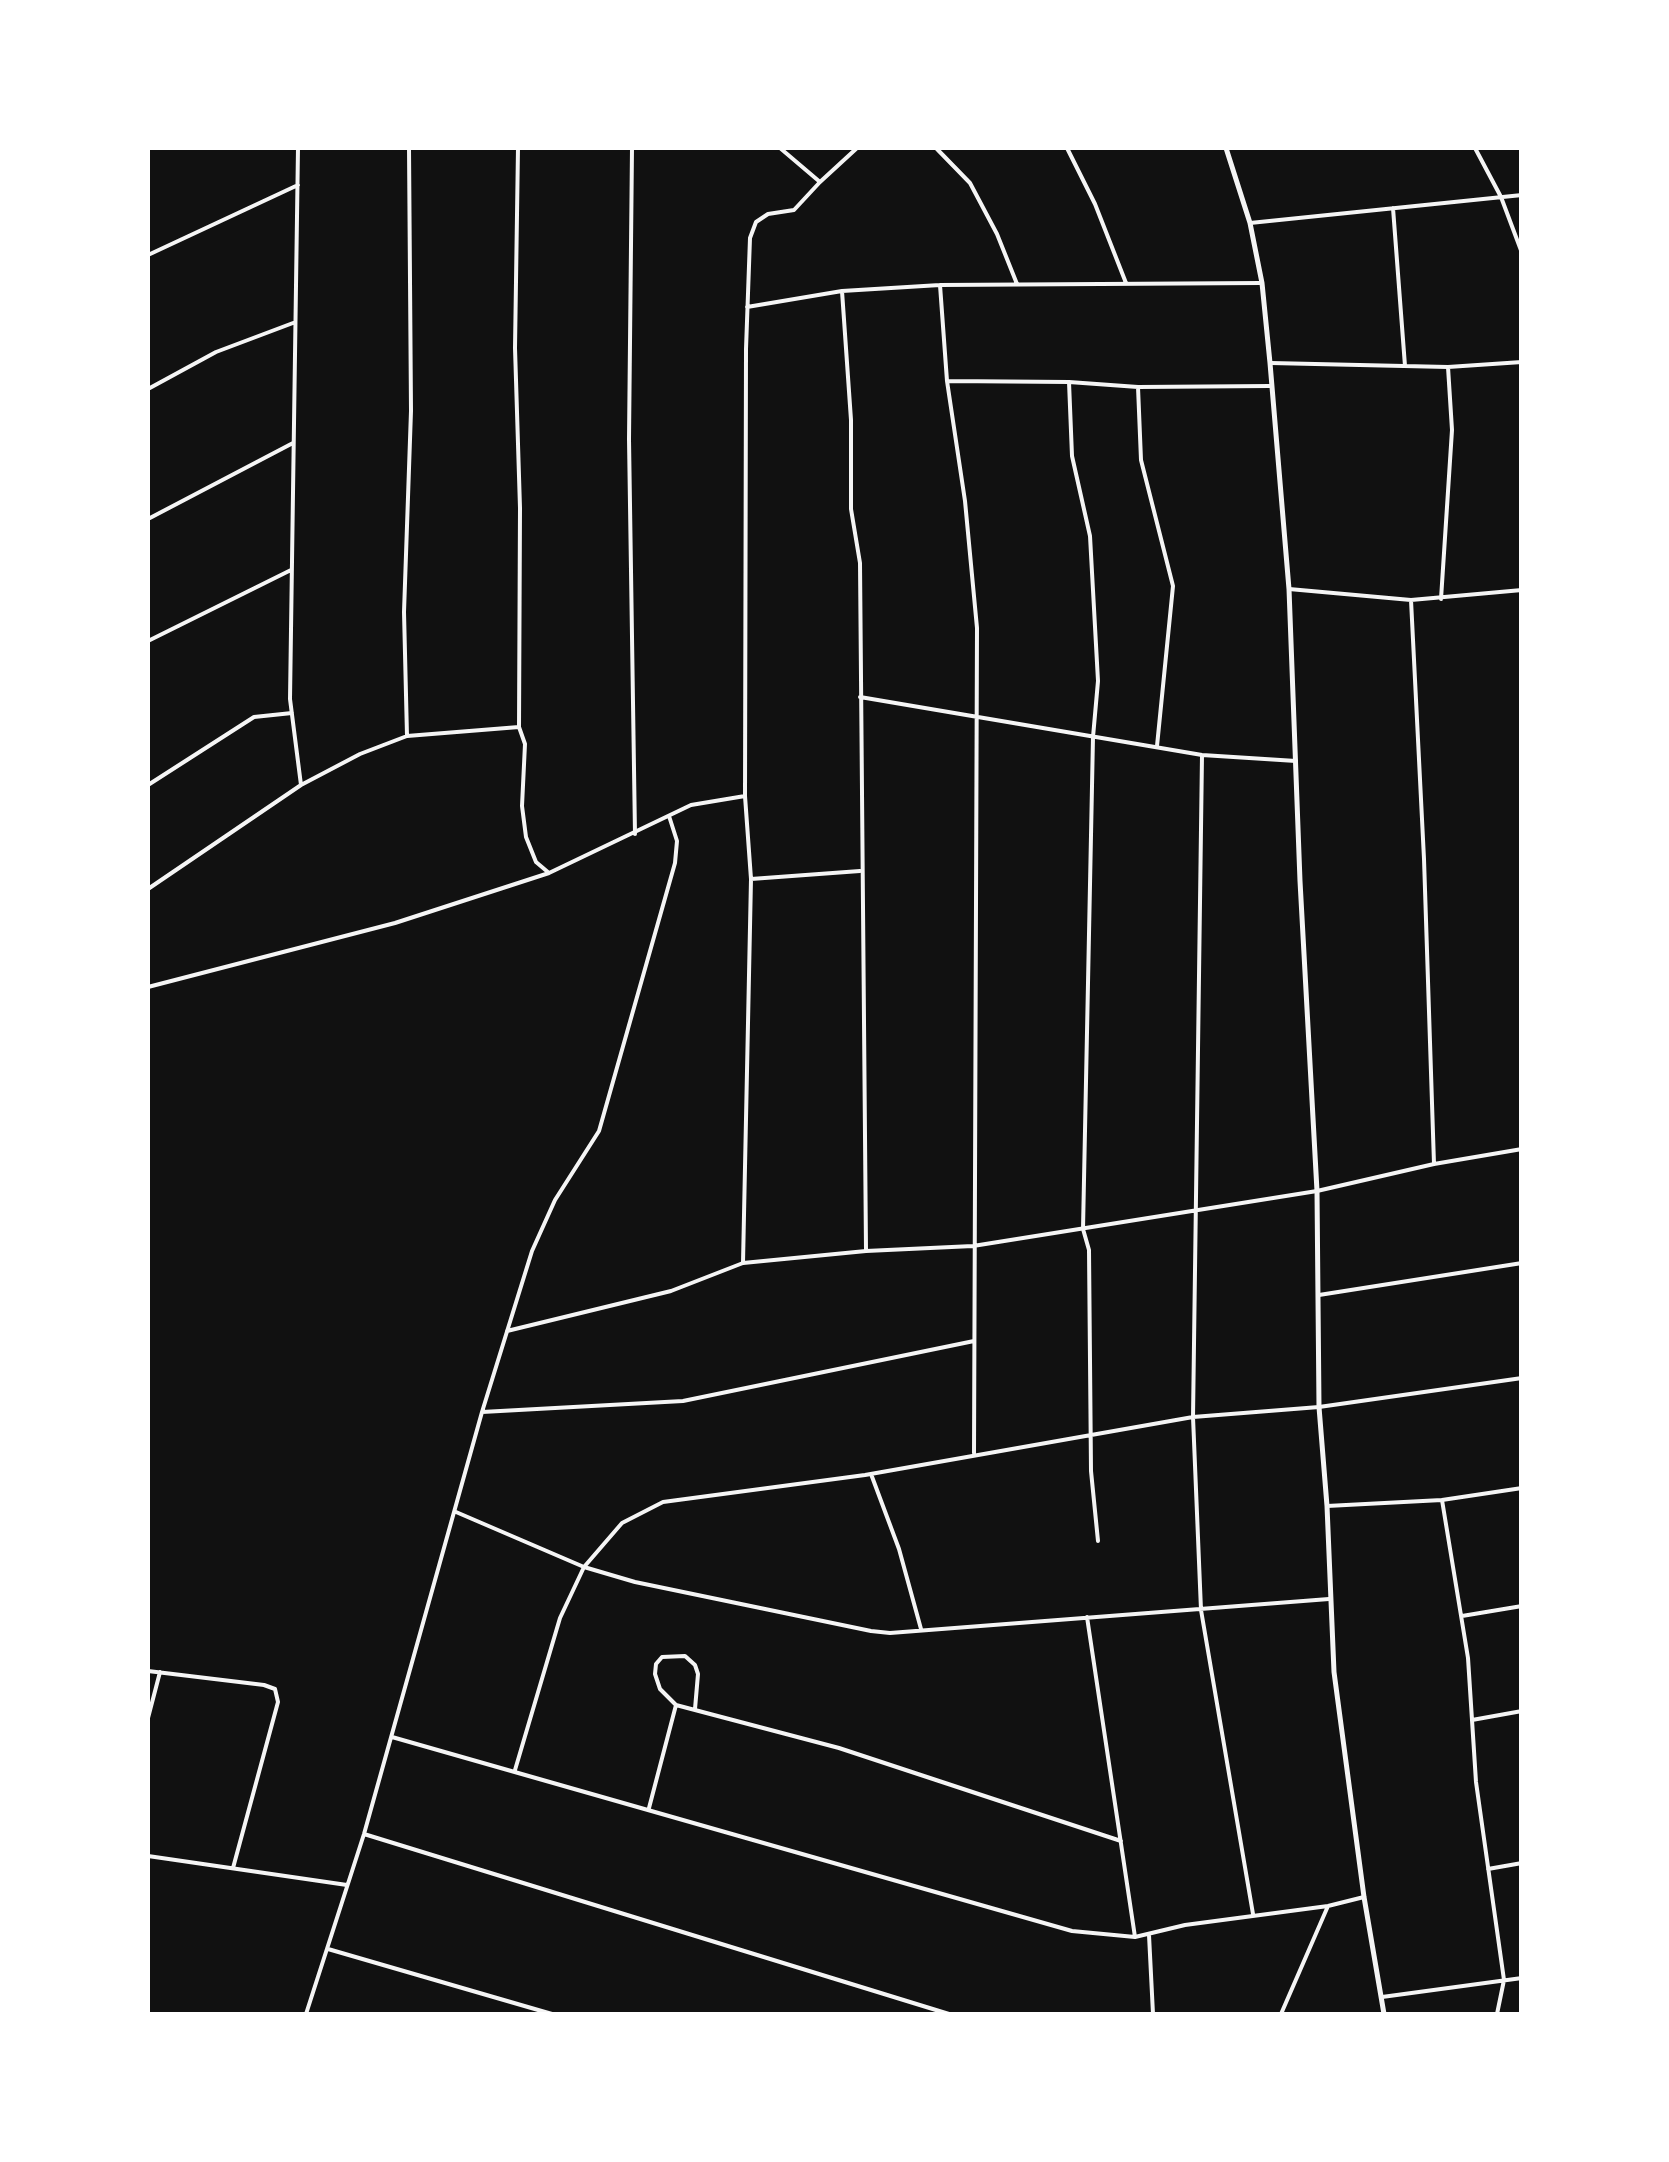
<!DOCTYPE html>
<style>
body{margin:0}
#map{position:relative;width:1669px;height:2162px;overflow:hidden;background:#111;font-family:"Sofia Sans Condensed",sans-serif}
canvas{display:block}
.frame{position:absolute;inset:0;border:150px solid #fff;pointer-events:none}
</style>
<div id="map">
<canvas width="1669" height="2162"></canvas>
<div class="frame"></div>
</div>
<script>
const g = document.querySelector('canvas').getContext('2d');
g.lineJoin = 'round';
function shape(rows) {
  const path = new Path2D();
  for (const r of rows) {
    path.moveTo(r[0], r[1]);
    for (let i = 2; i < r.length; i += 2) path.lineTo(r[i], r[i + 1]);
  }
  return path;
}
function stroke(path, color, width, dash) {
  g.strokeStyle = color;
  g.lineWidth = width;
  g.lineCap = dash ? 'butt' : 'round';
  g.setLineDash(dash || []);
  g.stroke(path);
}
stroke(shape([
 [298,148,290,699,301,785],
 [518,148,515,348,520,508,519,727,525,744,522,806,526,837,536,862,549,873],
 [632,148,629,439,635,834],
 [780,148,820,182,857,148],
 [936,148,970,183,997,234,1017,284],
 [1067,148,1095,204,1126,283],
 [1475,148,1501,197,1522,253],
 [1393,208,1405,366],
 [1250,223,1522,195],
 [148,255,298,185],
 [940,285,947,381,965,501,977,628,974,1453],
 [842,291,851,420,851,509,860,563,866,1250],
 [747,307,842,291,940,285,1261,283],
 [1271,363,1448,367,1522,362],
 [947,381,1069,382,1138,387,1270,386],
 [1069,382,1072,456,1090,536,1098,681,1093,737,1083,1229,1089,1250,1091,1471,1098,1541],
 [1138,387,1141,460,1173,586,1157,746],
 [148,389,216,352,293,323],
 [148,519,293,443],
 [1289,589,1411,600,1522,590],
 [1441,599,1452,430,1448,367],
 [1411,600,1424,859,1434,1164],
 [148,641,291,570],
 [860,697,1202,755,1296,761],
 [407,736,404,612,411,411,409,148],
 [1202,755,1193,1417,1201,1610,1253,1914],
 [148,785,254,717,292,713],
 [751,879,860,871],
 [148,889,301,785,360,754,407,736,519,727],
 [148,987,395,923,549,873,691,805,745,796],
 [743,1263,751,879,745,796,746,349,750,238,756,222,768,214,794,210,820,182],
 [1319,1295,1522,1263],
 [507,1331,671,1291,743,1263,866,1251,973,1246,1317,1191,1434,1164,1522,1149],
 [482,1412,683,1401,974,1341],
 [871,1474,899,1549,921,1629],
 [1442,1500,1468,1658,1476,1782,1504,1980,1497,2014],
 [1327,1506,1442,1500,1522,1488],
 [456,1512,584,1567,635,1582,871,1631,890,1633,1329,1599],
 [1462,1616,1522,1606],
 [1087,1617,1135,1937],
 [148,1671,264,1685,275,1689,278,1702,233,1868],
 [676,1705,660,1689,655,1674,656,1664,662,1657,685,1656,695,1665,698,1674,695,1709],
 [148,1718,160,1672],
 [1472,1720,1522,1711],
 [392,1737,1072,1931,1135,1937,1185,1925,1328,1906,1364,1897],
 [515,1770,560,1618,584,1567,622,1523,663,1502,865,1475,1193,1417,1319,1407,1522,1378],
 [649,1808,676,1705,839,1748,1121,1841],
 [364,1834,949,2014],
 [148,1856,347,1885],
 [1488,1869,1522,1863],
 [1149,1935,1153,2014],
 [328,1949,552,2014],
 [1382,1997,1522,1978],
 [306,2014,364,1834,482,1412,532,1251,555,1200,599,1131,675,863,677,841,669,816],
 [1281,2014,1328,1906]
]), '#f5f5f5', 4);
stroke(shape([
 [1226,148,1250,223,1262,283,1270,363,1289,589,1300,881,1317,1191,1319,1407,1327,1506,1334,1672,1364,1897,1384,2014]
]), '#f5f5f5', 5);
</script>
